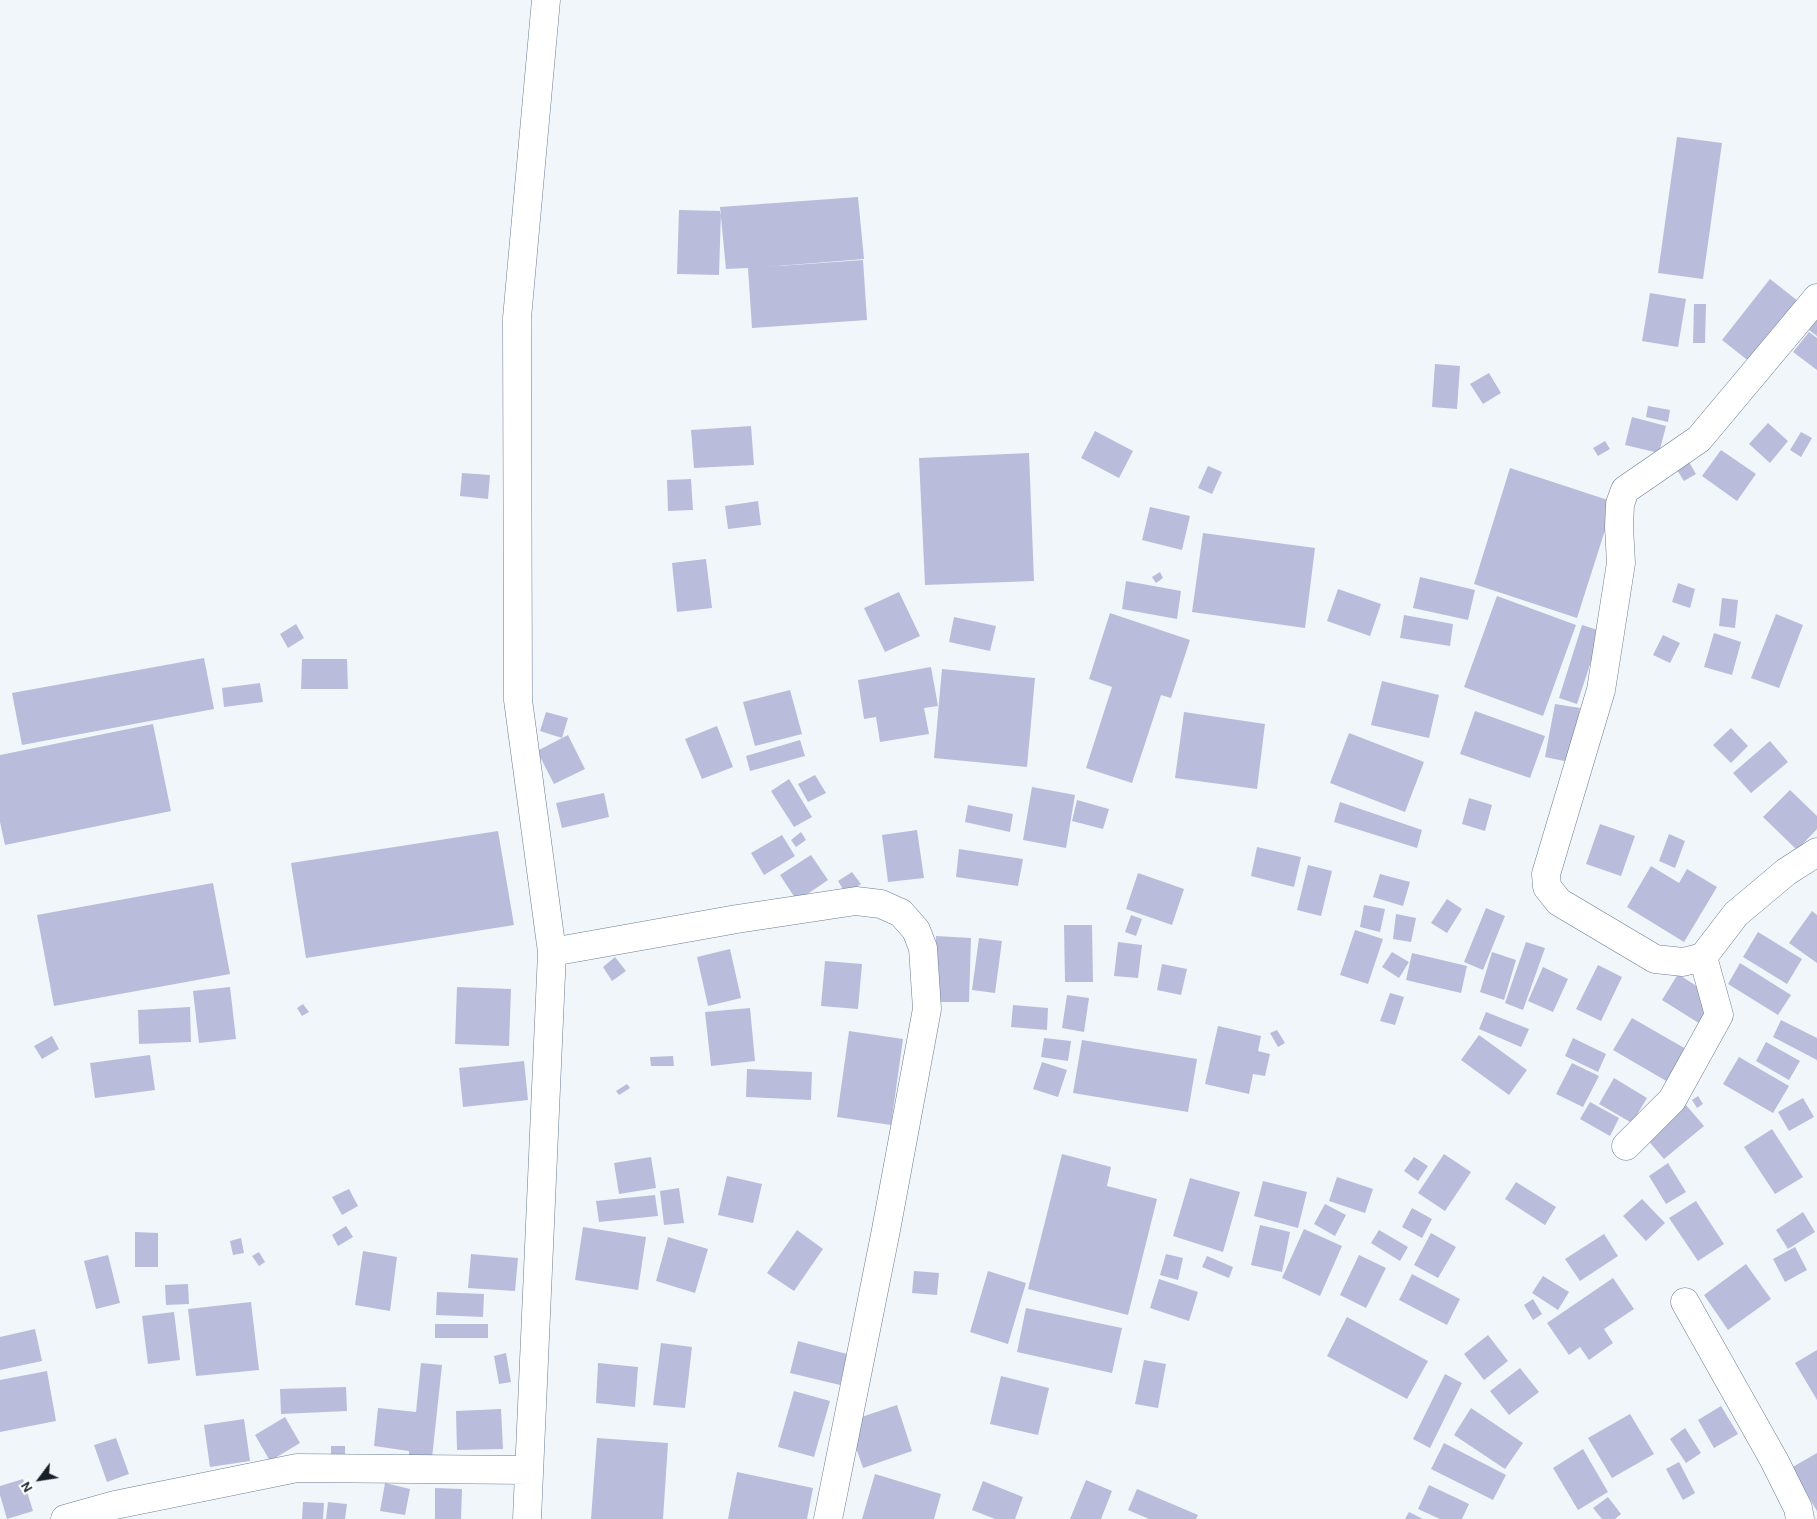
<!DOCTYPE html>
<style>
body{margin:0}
#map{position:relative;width:1817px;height:1519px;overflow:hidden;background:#f1f6fb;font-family:Karla,sans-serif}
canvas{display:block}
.north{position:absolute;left:15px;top:1454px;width:50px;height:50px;-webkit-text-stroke:4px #fff;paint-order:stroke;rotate:239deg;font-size:14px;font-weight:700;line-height:20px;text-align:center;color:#18202a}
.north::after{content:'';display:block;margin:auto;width:18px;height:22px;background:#18202a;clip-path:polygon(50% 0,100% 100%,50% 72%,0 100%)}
</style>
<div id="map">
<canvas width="1817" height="1519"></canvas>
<div class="north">N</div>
</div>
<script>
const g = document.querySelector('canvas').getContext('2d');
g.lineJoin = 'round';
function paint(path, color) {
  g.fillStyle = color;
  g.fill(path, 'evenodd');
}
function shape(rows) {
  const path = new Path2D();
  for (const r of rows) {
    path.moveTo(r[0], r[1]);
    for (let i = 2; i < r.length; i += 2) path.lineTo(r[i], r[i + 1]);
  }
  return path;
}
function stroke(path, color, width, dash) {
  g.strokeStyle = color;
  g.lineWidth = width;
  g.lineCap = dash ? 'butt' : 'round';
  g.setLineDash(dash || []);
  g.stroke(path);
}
paint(shape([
 [1677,137,1722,143,1703,279,1658,273],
 [858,197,864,259,765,267,863,260,867,320,752,328,748,268,726,269,720,207],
 [679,210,721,211,719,275,677,274],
 [1770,279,1803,305,1755,366,1722,340],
 [1650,293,1686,299,1678,347,1642,341],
 [1694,304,1706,304,1705,343,1693,343],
 [1817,320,1817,336,1809,330],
 [1809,332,1817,338,1817,370,1793,352],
 [1435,364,1460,366,1457,409,1432,407],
 [1489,373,1501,393,1483,404,1470,384],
 [1648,406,1670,410,1668,422,1646,417],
 [1632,417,1666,426,1659,453,1625,445],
 [1768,423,1788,441,1770,463,1749,444],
 [751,426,754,465,694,468,691,430],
 [1095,431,1133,451,1119,478,1081,458],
 [1801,432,1812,438,1801,457,1790,450],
 [1605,441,1610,449,1598,456,1593,448],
 [1721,450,1756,474,1737,501,1702,476],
 [1029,453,1034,581,925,585,919,458],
 [1689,462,1696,474,1684,481,1677,470],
 [1208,466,1222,472,1212,494,1198,488],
 [1510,468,1614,502,1577,618,1474,584],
 [462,473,490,475,488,499,460,496],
 [691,479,693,510,668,511,667,480],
 [758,501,761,525,728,529,725,506],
 [1150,507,1190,516,1182,550,1142,540],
 [1203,533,1315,548,1305,628,1192,612],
 [706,559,712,608,677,612,672,563],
 [1160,572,1163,578,1156,583,1152,577],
 [1420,577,1475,590,1468,620,1413,608],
 [1126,581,1181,591,1177,619,1122,609],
 [1678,583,1695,589,1690,608,1672,602],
 [1338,589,1381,604,1370,636,1327,621],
 [899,592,920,636,885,652,864,608],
 [1497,596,1576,625,1543,716,1464,687],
 [1722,598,1738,600,1735,628,1719,626],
 [1110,613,1190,640,1171,698,1161,695,1132,783,1086,768,1112,687,1089,679],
 [1776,614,1803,625,1779,688,1751,678],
 [1404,615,1453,624,1450,646,1400,638],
 [954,617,996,626,990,651,949,642],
 [296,624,304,638,288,648,280,634],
 [1582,625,1601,631,1577,704,1559,698],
 [1714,633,1741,642,1732,675,1704,667],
 [1663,635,1680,643,1670,663,1653,655],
 [204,658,214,709,22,745,12,693],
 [302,659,347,659,348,689,301,689],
 [931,667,938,706,924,708,929,734,880,742,876,717,864,719,858,680],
 [942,669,1035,678,1027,767,934,758],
 [1382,681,1439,695,1429,738,1371,725],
 [260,683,263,702,224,707,222,688],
 [790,690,802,734,755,746,743,702],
 [1555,704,1580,708,1569,762,1545,757],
 [1475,711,1545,736,1530,778,1460,754],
 [546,712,568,718,562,738,540,731],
 [1184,712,1265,724,1257,789,1175,778],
 [153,724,171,811,5,845,0,822,0,755],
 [717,726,733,767,702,779,685,739],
 [1731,728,1748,746,1731,763,1713,745],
 [1349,733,1424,762,1405,812,1330,783],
 [568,735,585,769,554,784,537,751],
 [800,740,805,756,750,771,746,756],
 [1770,741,1788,762,1751,793,1733,773],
 [815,775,826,793,808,802,798,784],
 [789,779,812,817,794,827,771,791],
 [1032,787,1075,795,1066,848,1023,840],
 [1790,790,1817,816,1817,829,1797,850,1763,817],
 [604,793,609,817,562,828,556,803],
 [1469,798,1492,805,1485,831,1462,824],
 [1077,800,1109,809,1103,829,1072,821],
 [1340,802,1422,830,1417,848,1334,822],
 [968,805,1013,814,1010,832,965,822],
 [1600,824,1635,836,1621,876,1586,864],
 [917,830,924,878,888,882,882,835],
 [498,831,514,925,306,958,291,863],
 [801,832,806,840,796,847,791,840],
 [1669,834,1685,841,1675,868,1659,861],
 [782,835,795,856,764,875,751,853],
 [1257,847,1301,857,1294,887,1251,876],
 [959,849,1023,859,1018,886,956,877],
 [811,855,828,880,797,901,780,875],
 [1308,865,1332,871,1321,916,1297,910],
 [1651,866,1679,883,1687,869,1717,887,1684,942,1627,907],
 [852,872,861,884,846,894,838,881],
 [1138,873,1184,889,1172,925,1126,909],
 [1380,874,1410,882,1403,906,1373,897],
 [213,883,230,974,54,1006,37,915],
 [1447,899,1462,909,1447,933,1431,923],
 [1364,905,1385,909,1380,932,1360,927],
 [1486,908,1505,916,1483,970,1464,962],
 [1812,911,1817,915,1817,963,1789,943],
 [1396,914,1416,918,1411,942,1393,939],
 [1131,915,1142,919,1136,936,1125,932],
 [1064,925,1092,925,1093,982,1065,982],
 [1355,930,1383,939,1368,984,1340,975],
 [1758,932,1802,959,1787,984,1743,957],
 [936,936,971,938,969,1002,934,1002],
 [979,938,1002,941,995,993,972,990],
 [1118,942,1142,945,1138,978,1114,976],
 [1526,942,1545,948,1523,1010,1505,1003],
 [730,949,741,998,708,1006,697,957],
 [1392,952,1409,962,1399,978,1382,967],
 [1492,952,1516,960,1504,1000,1480,992],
 [1412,953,1467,966,1461,993,1406,980],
 [615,957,626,971,612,981,603,967],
 [825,961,862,964,858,1009,821,1006],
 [1740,963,1791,995,1778,1015,1728,984],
 [1162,964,1187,969,1181,995,1157,990],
 [1598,965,1622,977,1601,1021,1576,1009],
 [1543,967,1568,979,1553,1012,1528,1001],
 [1678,974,1721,1002,1705,1027,1662,1000],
 [230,987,236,1039,199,1043,193,991],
 [457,987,511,989,509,1046,455,1044],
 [1390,993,1404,997,1395,1025,1380,1021],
 [1067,995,1089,998,1084,1032,1062,1028],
 [303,1004,309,1012,302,1016,297,1008],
 [1013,1005,1048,1008,1047,1030,1011,1027],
 [190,1007,191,1042,139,1044,138,1010],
 [750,1008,755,1061,711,1066,705,1012],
 [1486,1012,1529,1029,1521,1047,1479,1029],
 [1632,1018,1686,1049,1668,1082,1613,1050],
 [1781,1020,1817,1038,1817,1060,1773,1037],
 [1218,1026,1261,1036,1258,1051,1270,1054,1265,1076,1253,1074,1249,1094,1205,1084],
 [1277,1030,1285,1043,1278,1047,1270,1033],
 [849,1031,903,1039,891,1125,837,1117],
 [1479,1035,1527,1070,1509,1095,1461,1060],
 [52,1036,59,1049,42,1059,34,1046],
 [1044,1038,1071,1041,1068,1061,1041,1057],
 [1573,1038,1606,1054,1598,1072,1565,1056],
 [1082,1040,1197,1059,1188,1112,1073,1093],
 [1766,1042,1800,1061,1789,1080,1756,1061],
 [150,1055,155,1090,95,1098,90,1063],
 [673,1056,674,1066,651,1066,650,1057],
 [1739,1057,1789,1086,1773,1113,1723,1084],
 [524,1061,528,1100,463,1107,459,1068],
 [1042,1062,1067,1070,1058,1097,1033,1089],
 [1572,1063,1599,1076,1583,1107,1556,1094],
 [747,1069,812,1072,811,1100,746,1097],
 [1614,1078,1647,1098,1632,1123,1599,1104],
 [627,1084,630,1088,619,1095,616,1091],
 [1698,1096,1703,1104,1697,1108,1692,1100],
 [1803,1098,1814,1117,1789,1131,1778,1112],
 [1590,1102,1619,1118,1610,1136,1580,1119],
 [1686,1105,1704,1126,1664,1159,1646,1138],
 [1772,1129,1803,1177,1775,1194,1744,1147],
 [1062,1154,1111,1167,1107,1186,1157,1199,1128,1315,1028,1289],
 [1444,1154,1471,1172,1445,1211,1418,1193],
 [651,1157,656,1188,619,1194,614,1163],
 [1414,1157,1428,1166,1418,1181,1404,1171],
 [1668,1163,1686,1192,1666,1204,1649,1176],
 [727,1176,762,1184,753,1223,718,1215],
 [1337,1177,1373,1189,1365,1213,1329,1201],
 [1190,1178,1240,1192,1223,1252,1173,1236],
 [1263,1181,1307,1192,1298,1228,1254,1216],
 [1516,1182,1556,1207,1545,1225,1505,1199],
 [679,1188,684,1223,664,1225,660,1191],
 [349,1189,358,1206,342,1215,332,1197],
 [655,1195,658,1216,599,1222,596,1201],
 [1642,1199,1665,1223,1646,1241,1623,1216],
 [1696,1201,1724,1244,1698,1261,1669,1218],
 [1325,1204,1346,1215,1335,1236,1314,1224],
 [1412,1208,1432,1219,1422,1238,1402,1227],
 [1803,1212,1815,1232,1788,1249,1776,1230],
 [1260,1225,1290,1232,1282,1272,1251,1265],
 [346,1226,353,1237,338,1246,332,1235],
 [583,1227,646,1237,638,1290,575,1280],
 [1304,1229,1342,1246,1320,1296,1282,1278],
 [797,1230,823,1249,794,1291,767,1273],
 [1379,1230,1408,1247,1400,1261,1371,1243],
 [135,1232,158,1233,158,1267,135,1267],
 [1431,1233,1456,1247,1438,1278,1414,1265],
 [1604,1234,1618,1256,1580,1281,1565,1259],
 [668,1237,708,1249,695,1293,656,1281],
 [241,1238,244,1253,233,1255,230,1241],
 [1795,1247,1807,1270,1785,1282,1773,1259],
 [363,1251,397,1257,390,1311,355,1305],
 [259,1252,265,1262,259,1266,252,1256],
 [471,1254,518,1258,515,1291,468,1288],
 [1166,1254,1183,1258,1178,1280,1160,1275],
 [108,1255,120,1303,96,1309,84,1261],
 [1359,1255,1386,1268,1366,1308,1340,1295],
 [1207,1256,1233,1267,1229,1278,1202,1267],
 [1746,1264,1771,1299,1728,1330,1704,1295],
 [914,1271,939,1273,937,1295,912,1293],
 [988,1271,1026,1283,1008,1344,970,1332],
 [1412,1274,1460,1299,1447,1325,1399,1300],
 [1543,1276,1569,1292,1558,1310,1532,1293],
 [1613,1278,1634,1309,1604,1329,1613,1343,1589,1360,1580,1347,1569,1355,1547,1323],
 [1159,1279,1198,1292,1189,1321,1150,1308],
 [188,1284,189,1304,166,1305,165,1285],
 [437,1292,484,1294,483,1317,436,1315],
 [1533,1299,1542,1314,1533,1320,1524,1305],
 [251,1302,259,1370,196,1376,188,1309],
 [1026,1308,1122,1328,1112,1373,1017,1352],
 [174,1312,180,1360,148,1364,142,1316],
 [1347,1317,1428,1361,1407,1399,1327,1356],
 [435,1324,488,1324,488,1338,435,1338],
 [35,1329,42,1361,0,1370,0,1337],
 [1488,1335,1508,1361,1484,1380,1464,1354],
 [798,1341,847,1354,840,1385,790,1373],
 [661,1343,692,1347,685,1408,653,1405],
 [1817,1350,1817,1400,1795,1363],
 [506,1353,511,1382,499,1384,494,1356],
 [1144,1360,1166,1364,1158,1408,1135,1404],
 [421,1363,442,1365,432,1458,409,1455,409,1451,374,1446,378,1408,416,1412],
 [598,1363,638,1367,635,1407,596,1403],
 [1520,1368,1539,1392,1509,1415,1490,1391],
 [47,1371,56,1421,0,1432,0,1380],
 [1445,1374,1462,1383,1430,1448,1413,1439],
 [1001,1376,1049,1388,1038,1435,990,1424],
 [346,1387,347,1411,281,1414,280,1389],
 [794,1391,830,1401,814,1457,778,1447],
 [897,1405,912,1451,863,1468,847,1422],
 [1721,1406,1738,1434,1714,1448,1698,1420],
 [1471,1408,1523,1443,1505,1469,1454,1435],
 [501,1409,503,1449,457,1450,456,1411],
 [1630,1414,1654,1454,1612,1478,1588,1438],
 [285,1417,300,1443,270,1461,255,1435],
 [244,1419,250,1461,210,1467,204,1425],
 [1685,1428,1701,1453,1686,1463,1670,1439],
 [116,1438,129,1474,107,1482,94,1445],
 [597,1438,668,1443,663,1519,591,1519],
 [1444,1443,1506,1475,1493,1500,1431,1469],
 [331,1446,345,1446,345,1460,331,1460],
 [1583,1449,1608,1492,1578,1510,1553,1468],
 [1817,1453,1817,1511,1791,1468],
 [1679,1462,1695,1493,1683,1500,1666,1469],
 [737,1472,813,1488,807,1519,728,1519],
 [875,1474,941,1494,934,1519,862,1519],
 [23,1479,33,1511,7,1519,0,1495,0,1486],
 [1086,1480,1112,1491,1101,1519,1070,1519],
 [983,1481,1023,1497,1015,1519,995,1519,972,1510],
 [385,1483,410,1489,405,1515,380,1511],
 [1429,1485,1469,1504,1462,1519,1440,1519,1418,1509],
 [435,1488,462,1489,461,1519,435,1519],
 [1137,1489,1198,1515,1196,1519,1149,1519,1128,1510],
 [1608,1497,1621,1514,1615,1519,1602,1519,1593,1508],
 [303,1502,324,1503,323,1519,302,1519],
 [328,1502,347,1504,345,1519,326,1519],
 [1409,1512,1423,1519,1405,1519]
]), '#b9bddb');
const minor = shape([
 [1817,298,1699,439,1625,490,1620,504,1619,527,1621,563,1601,690,1546,874,1547,887,1559,902,1655,959,1683,962,1703,957,1736,914,1786,872,1817,852],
 [552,952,737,919,856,901,881,904,901,913,916,930,923,948,927,1009,886,1230,828,1519],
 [1626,1146,1672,1100,1719,1015,1703,957],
 [1685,1302,1774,1460,1798,1508,1800,1519],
 [65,1519,115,1505,297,1468,529,1470],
 [527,1519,552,952,518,700,517,318,546,0]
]);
stroke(minor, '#6a7e95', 29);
stroke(minor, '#fff', 28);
</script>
